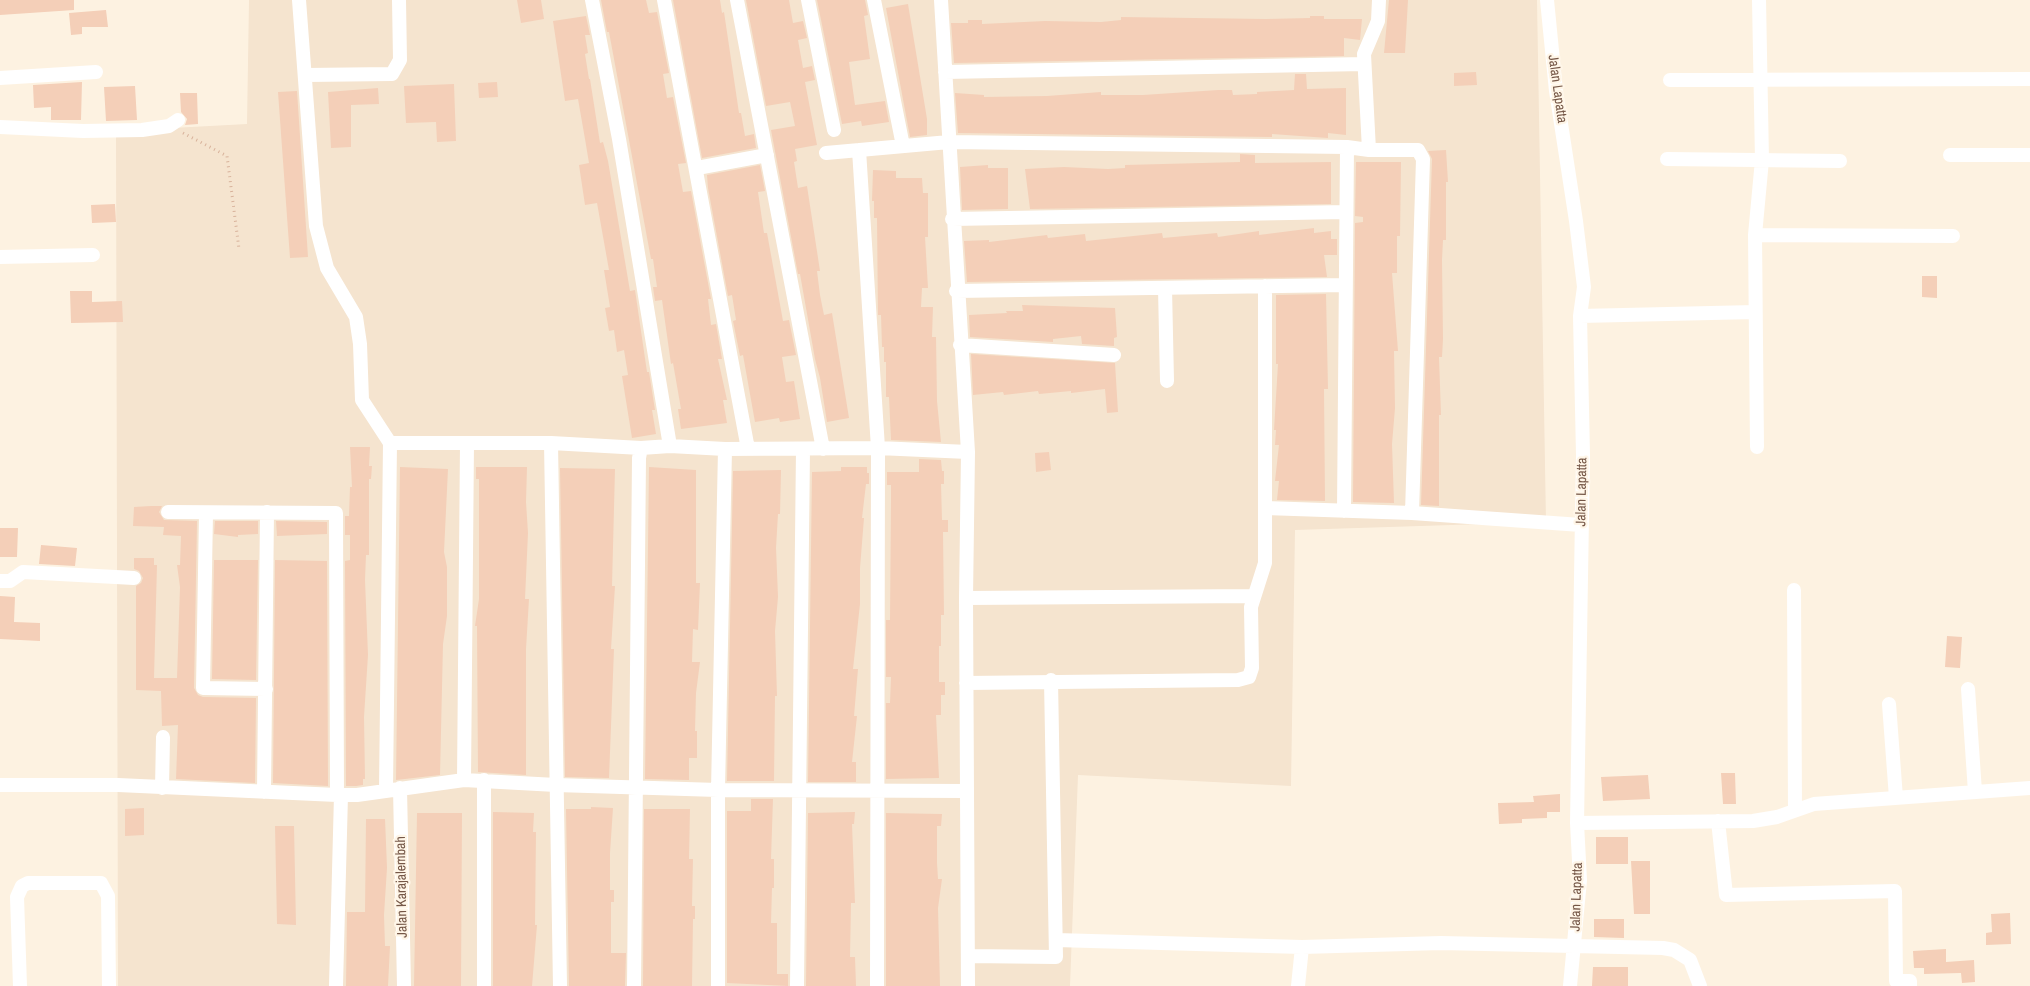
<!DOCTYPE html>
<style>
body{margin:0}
canvas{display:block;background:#fdf2e1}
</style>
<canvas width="2030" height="986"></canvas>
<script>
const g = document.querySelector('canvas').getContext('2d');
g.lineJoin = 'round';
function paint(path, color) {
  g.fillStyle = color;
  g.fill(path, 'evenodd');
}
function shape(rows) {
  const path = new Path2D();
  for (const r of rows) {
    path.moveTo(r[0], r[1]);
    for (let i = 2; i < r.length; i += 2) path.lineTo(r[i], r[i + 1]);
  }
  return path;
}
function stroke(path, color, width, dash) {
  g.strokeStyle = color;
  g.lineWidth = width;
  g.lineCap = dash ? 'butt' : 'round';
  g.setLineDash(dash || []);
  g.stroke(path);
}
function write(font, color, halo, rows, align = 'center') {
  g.font = font + ' "Archivo Narrow",sans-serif';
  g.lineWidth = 4.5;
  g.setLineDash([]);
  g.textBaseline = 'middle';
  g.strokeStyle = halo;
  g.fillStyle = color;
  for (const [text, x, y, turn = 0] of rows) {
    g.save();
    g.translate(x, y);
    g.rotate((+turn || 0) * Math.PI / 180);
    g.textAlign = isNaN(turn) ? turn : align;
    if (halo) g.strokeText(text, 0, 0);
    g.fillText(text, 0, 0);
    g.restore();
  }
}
paint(shape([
 [249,0,1537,0,1546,522,1295,530,1291,786,1078,775,1070,986,118,986,116,131,247,124]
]), '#f5e4cf');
paint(shape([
 [0,0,74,0,74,10,0,15],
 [517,0,541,0,544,19,521,23],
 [601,0,646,0,649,13,657,12,669,73,663,74,667,98,673,97,686,163,678,164,683,192,691,191,711,299,708,299,711,325,716,324,722,359,718,359,727,400,723,400,727,423,681,429,678,409,681,409,673,363,671,364,662,300,655,301,653,287,657,287,653,259,651,259,609,32,607,32],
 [673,0,720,0,722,13,724,12,739,113,741,113,745,136,754,134,756,148,702,158],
 [746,0,789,0,793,23,803,21,807,38,798,40,803,68,812,66,815,80,805,82,817,145,795,149,797,161,794,162,798,188,807,186,820,271,817,271,820,295,824,315,832,313,849,418,827,422,820,378,815,359,800,274,798,274,771,130,795,126,790,102,766,106],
 [817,0,865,0,868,15,864,16,870,59,849,62,855,105,885,101,889,122,862,126,861,121,842,124],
 [1389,0,1408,0,1405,53,1384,53],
 [908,4,927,119,927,135,910,137,886,8],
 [106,10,108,27,82,27,82,34,71,35,69,13],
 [586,16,590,35,585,35,588,53,585,54,589,79,590,79,600,143,603,142,608,161,630,291,635,290,647,372,649,372,655,410,652,410,656,434,632,438,622,376,628,375,624,350,617,352,614,330,609,331,605,308,610,307,604,270,609,270,597,203,585,205,579,165,589,163,585,139,578,99,565,101,553,21],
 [1310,16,1324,16,1324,19,1362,19,1360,40,1344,38,1344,56,954,63,951,23,968,23,968,20,982,20,982,24,1045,21,1101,22,1121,20,1121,17,1266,19,1310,18],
 [1476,72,1477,85,1454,86,1454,73],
 [1295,74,1306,74,1307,89,1346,88,1346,135,1328,133,1328,138,1272,134,1272,137,958,133,955,93,984,95,984,97,1047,96,1101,92,1101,95,1143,95,1218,90,1232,90,1233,95,1257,94,1257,92,1294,90],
 [82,82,81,120,51,120,51,107,34,108,33,85],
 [497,82,498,97,479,98,478,83],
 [454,84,456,141,437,142,436,122,406,123,404,86],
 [135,86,137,120,106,121,104,87],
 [378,88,379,104,351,105,351,147,331,148,328,92],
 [297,91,308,257,290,258,278,92],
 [180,93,197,93,198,124,185,125,187,119,181,112],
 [1446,150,1448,182,1446,182,1446,240,1443,240,1442,260,1443,339,1442,357,1439,357,1441,415,1439,415,1439,506,1421,505,1432,159,1428,151],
 [1240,154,1255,155,1255,163,1331,162,1331,204,1030,209,1025,169,1064,167,1108,169,1125,168,1125,165,1240,162],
 [1356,162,1401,162,1400,236,1397,236,1397,273,1392,273,1398,351,1394,351,1395,408,1392,444,1394,503,1353,502,1355,223,1363,222,1363,217,1355,216],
 [760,165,765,191,758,192,764,233,767,233,783,321,789,320,796,355,782,357,786,382,794,381,800,419,780,422,779,418,755,422,743,355,740,356,733,321,736,320,732,295,728,296,708,188,707,175],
 [988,165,988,168,1008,168,1008,209,962,210,960,167],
 [873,170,896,171,896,178,922,178,923,193,928,193,928,237,925,237,928,288,922,288,921,307,933,307,932,337,936,337,937,401,941,442,891,440,889,397,886,397,886,362,884,362,884,347,882,347,881,315,878,315,877,218,874,218,874,201,872,201],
 [115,204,116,222,92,223,91,205],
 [1314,228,1314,233,1331,231,1331,239,1337,239,1337,255,1324,255,1327,277,967,282,964,241,989,240,989,242,1047,235,1048,238,1085,234,1086,241,1162,233,1163,238,1217,233,1218,237,1259,231,1259,235],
 [1922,276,1937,276,1937,298,1922,297],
 [70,291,92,291,92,302,122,301,123,322,71,323],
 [1326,294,1328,389,1324,389,1325,501,1277,500,1279,481,1275,481,1279,445,1275,445,1276,430,1274,430,1278,364,1276,364,1276,295],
 [1022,305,1115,308,1117,337,1114,338,1114,346,1082,344,1081,336,1053,339,1053,342,970,337,969,315,1007,313,1006,311,1023,311],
 [971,354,1115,363,1118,412,1107,413,1105,389,1071,393,1071,391,1039,394,1038,391,1004,395,1003,392,973,395],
 [350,447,370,447,369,466,372,466,371,479,369,479,369,555,366,555,365,580,368,655,364,717,365,779,363,779,363,785,356,786,346,786,345,561,350,560,350,535,345,535,345,516,349,516,350,487,352,487],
 [1049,452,1051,470,1036,472,1035,453],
 [919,459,941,460,942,471,944,471,944,484,941,484,942,520,948,520,948,532,943,532,944,615,941,615,941,646,939,646,939,682,945,682,945,695,941,695,941,715,936,715,939,778,886,779,886,703,890,703,891,677,886,677,886,620,890,620,891,501,891,485,887,485,887,472,919,472],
 [400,467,448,469,444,552,447,567,447,616,443,644,440,775,396,780],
 [476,467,527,467,526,502,528,533,525,599,529,599,526,649,526,775,478,772,477,626,475,626,479,599,479,479,476,479],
 [649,467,696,470,696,583,700,583,698,630,693,629,692,662,700,662,696,693,695,731,697,731,697,758,689,758,689,780,645,779],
 [841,467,867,467,867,473,869,473,869,484,866,484,862,518,864,518,860,568,860,604,853,669,858,669,854,716,857,716,852,762,856,762,856,782,808,782,812,472,841,471],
 [560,468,615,469,612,586,615,586,611,649,614,649,609,778,565,777],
 [781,470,780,514,778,514,776,548,778,597,775,631,777,696,775,696,774,781,727,781,733,471],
 [151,506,162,506,159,512,164,520,197,521,194,688,198,695,203,697,256,698,255,783,176,779,178,725,162,726,161,691,136,690,136,586,141,583,143,578,139,571,134,569,134,558,154,558,154,565,157,565,154,678,177,678,180,587,177,565,180,565,181,536,163,535,164,527,133,526,134,507],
 [215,521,258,521,258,534,238,535,238,537,214,534],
 [276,521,327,522,327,534,277,536],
 [0,528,18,528,17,557,0,557],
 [41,545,77,548,75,566,39,564],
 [214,560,258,560,256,680,212,679],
 [275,560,327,561,328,786,273,783],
 [0,596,15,597,14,622,40,623,40,641,0,639],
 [1947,636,1962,637,1960,668,1945,667],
 [1721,773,1735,773,1736,804,1723,804],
 [1648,775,1650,799,1603,801,1601,777],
 [1560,794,1560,812,1547,812,1547,818,1522,819,1522,823,1499,824,1498,803,1534,802,1533,796],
 [751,799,773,799,771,859,774,859,774,888,772,888,771,923,777,923,777,974,788,974,788,986,727,983,727,811,751,811],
 [591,807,613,808,610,853,610,890,614,890,614,902,611,902,611,953,626,953,625,986,569,986,566,809,591,809],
 [144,808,144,835,125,836,125,809],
 [644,809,690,809,689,859,693,859,692,906,695,906,695,919,693,919,692,986,643,986],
 [493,812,534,813,533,832,536,832,535,925,537,925,532,986,493,986],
 [855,812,854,824,852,824,855,903,851,903,850,957,855,957,856,986,806,986,808,813],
 [417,813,462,813,461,986,414,986],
 [886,813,942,814,941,826,937,826,937,863,938,879,942,879,938,908,940,986,886,986],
 [366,819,385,819,387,868,384,915,385,946,390,946,388,986,346,986,347,912,365,912],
 [275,826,294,826,296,925,277,924],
 [1596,837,1628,837,1628,864,1596,864],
 [1631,861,1650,861,1650,914,1634,914],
 [2010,913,2011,944,1986,945,1986,933,1992,932,1991,914],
 [1594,919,1624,919,1624,938,1594,937],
 [1946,949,1946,962,1974,960,1975,982,1962,983,1961,973,1924,974,1924,968,1914,968,1913,951],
 [1593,967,1628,967,1628,986,1592,986]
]), '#f4cfb8');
stroke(shape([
 [183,133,227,156,239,249]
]), '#d8b29b', 3, [1, 4]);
stroke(shape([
 [299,0,316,226,327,268,356,317,360,344,362,400,390,443],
 [592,0,619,139,670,446],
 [664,0,748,449],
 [737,0,823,449],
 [808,0,834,130],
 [874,0,903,146],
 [941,0,968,452,966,598,968,986],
 [1547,0,1556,91,1576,221,1584,287,1580,316,1583,455,1577,823,1580,880,1570,986],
 [945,72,1364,64],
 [306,75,392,74,400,60,399,0],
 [0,78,96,72],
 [1670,80,2030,79],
 [0,127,83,131,142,130,169,126,178,120],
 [859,150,878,448,877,986],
 [1369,150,1364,54,1378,21,1379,0],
 [826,153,949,142,1347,147,1369,150,1418,150,1423,159,1412,513],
 [1950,155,2030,155],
 [1667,159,1840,161],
 [697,168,767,155],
 [952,219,1346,212],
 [1755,235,1953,236],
 [0,257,93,255],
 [1165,288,1167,381],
 [956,291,1345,285],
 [1580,316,1755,312],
 [960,345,1114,355],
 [551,443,560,986],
 [1757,447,1755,235,1762,160,1759,0],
 [1265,508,1412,513,1581,525],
 [1344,511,1347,147],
 [168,512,336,513,337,795],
 [206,513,203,688,266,689],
 [0,581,10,581,23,572,134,578],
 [1794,590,1795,810],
 [966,598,1254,596],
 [966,683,1238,680,1249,677,1252,668,1251,607,1265,563,1265,286],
 [1968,689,1975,792],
 [1889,704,1896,798],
 [464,780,467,443],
 [484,780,484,986],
 [0,785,118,785,337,795,357,795,464,780,556,785,718,790,967,791],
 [162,788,163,737],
 [400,788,404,986],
 [386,790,390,443,551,443,641,448,670,446,725,449,878,448,968,452],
 [264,792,267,512],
 [1718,821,1726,895,1895,891,1896,981,1910,981,1910,986],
 [1577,823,1753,821,1777,817,1814,804,2030,788],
 [1056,940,1302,947,1441,943,1663,948,1674,950,1690,960,1700,986],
 [968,956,1056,957,1051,680],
 [20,986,17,897,22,886,28,883,101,883,108,896,109,986],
 [336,986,341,795],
 [634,986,639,458,641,448],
 [718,986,718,790,725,449],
 [797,986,803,449],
 [1298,986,1302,947]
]), '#fff', 14);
write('14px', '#755747', '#fff6e8', [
 ["Jalan Lapatta",1557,89,82],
 ["Jalan Lapatta",1582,492,-89],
 ["Jalan Karajalembah",402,887,-91],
 ["Jalan Lapatta",1577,897,-88]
]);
</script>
